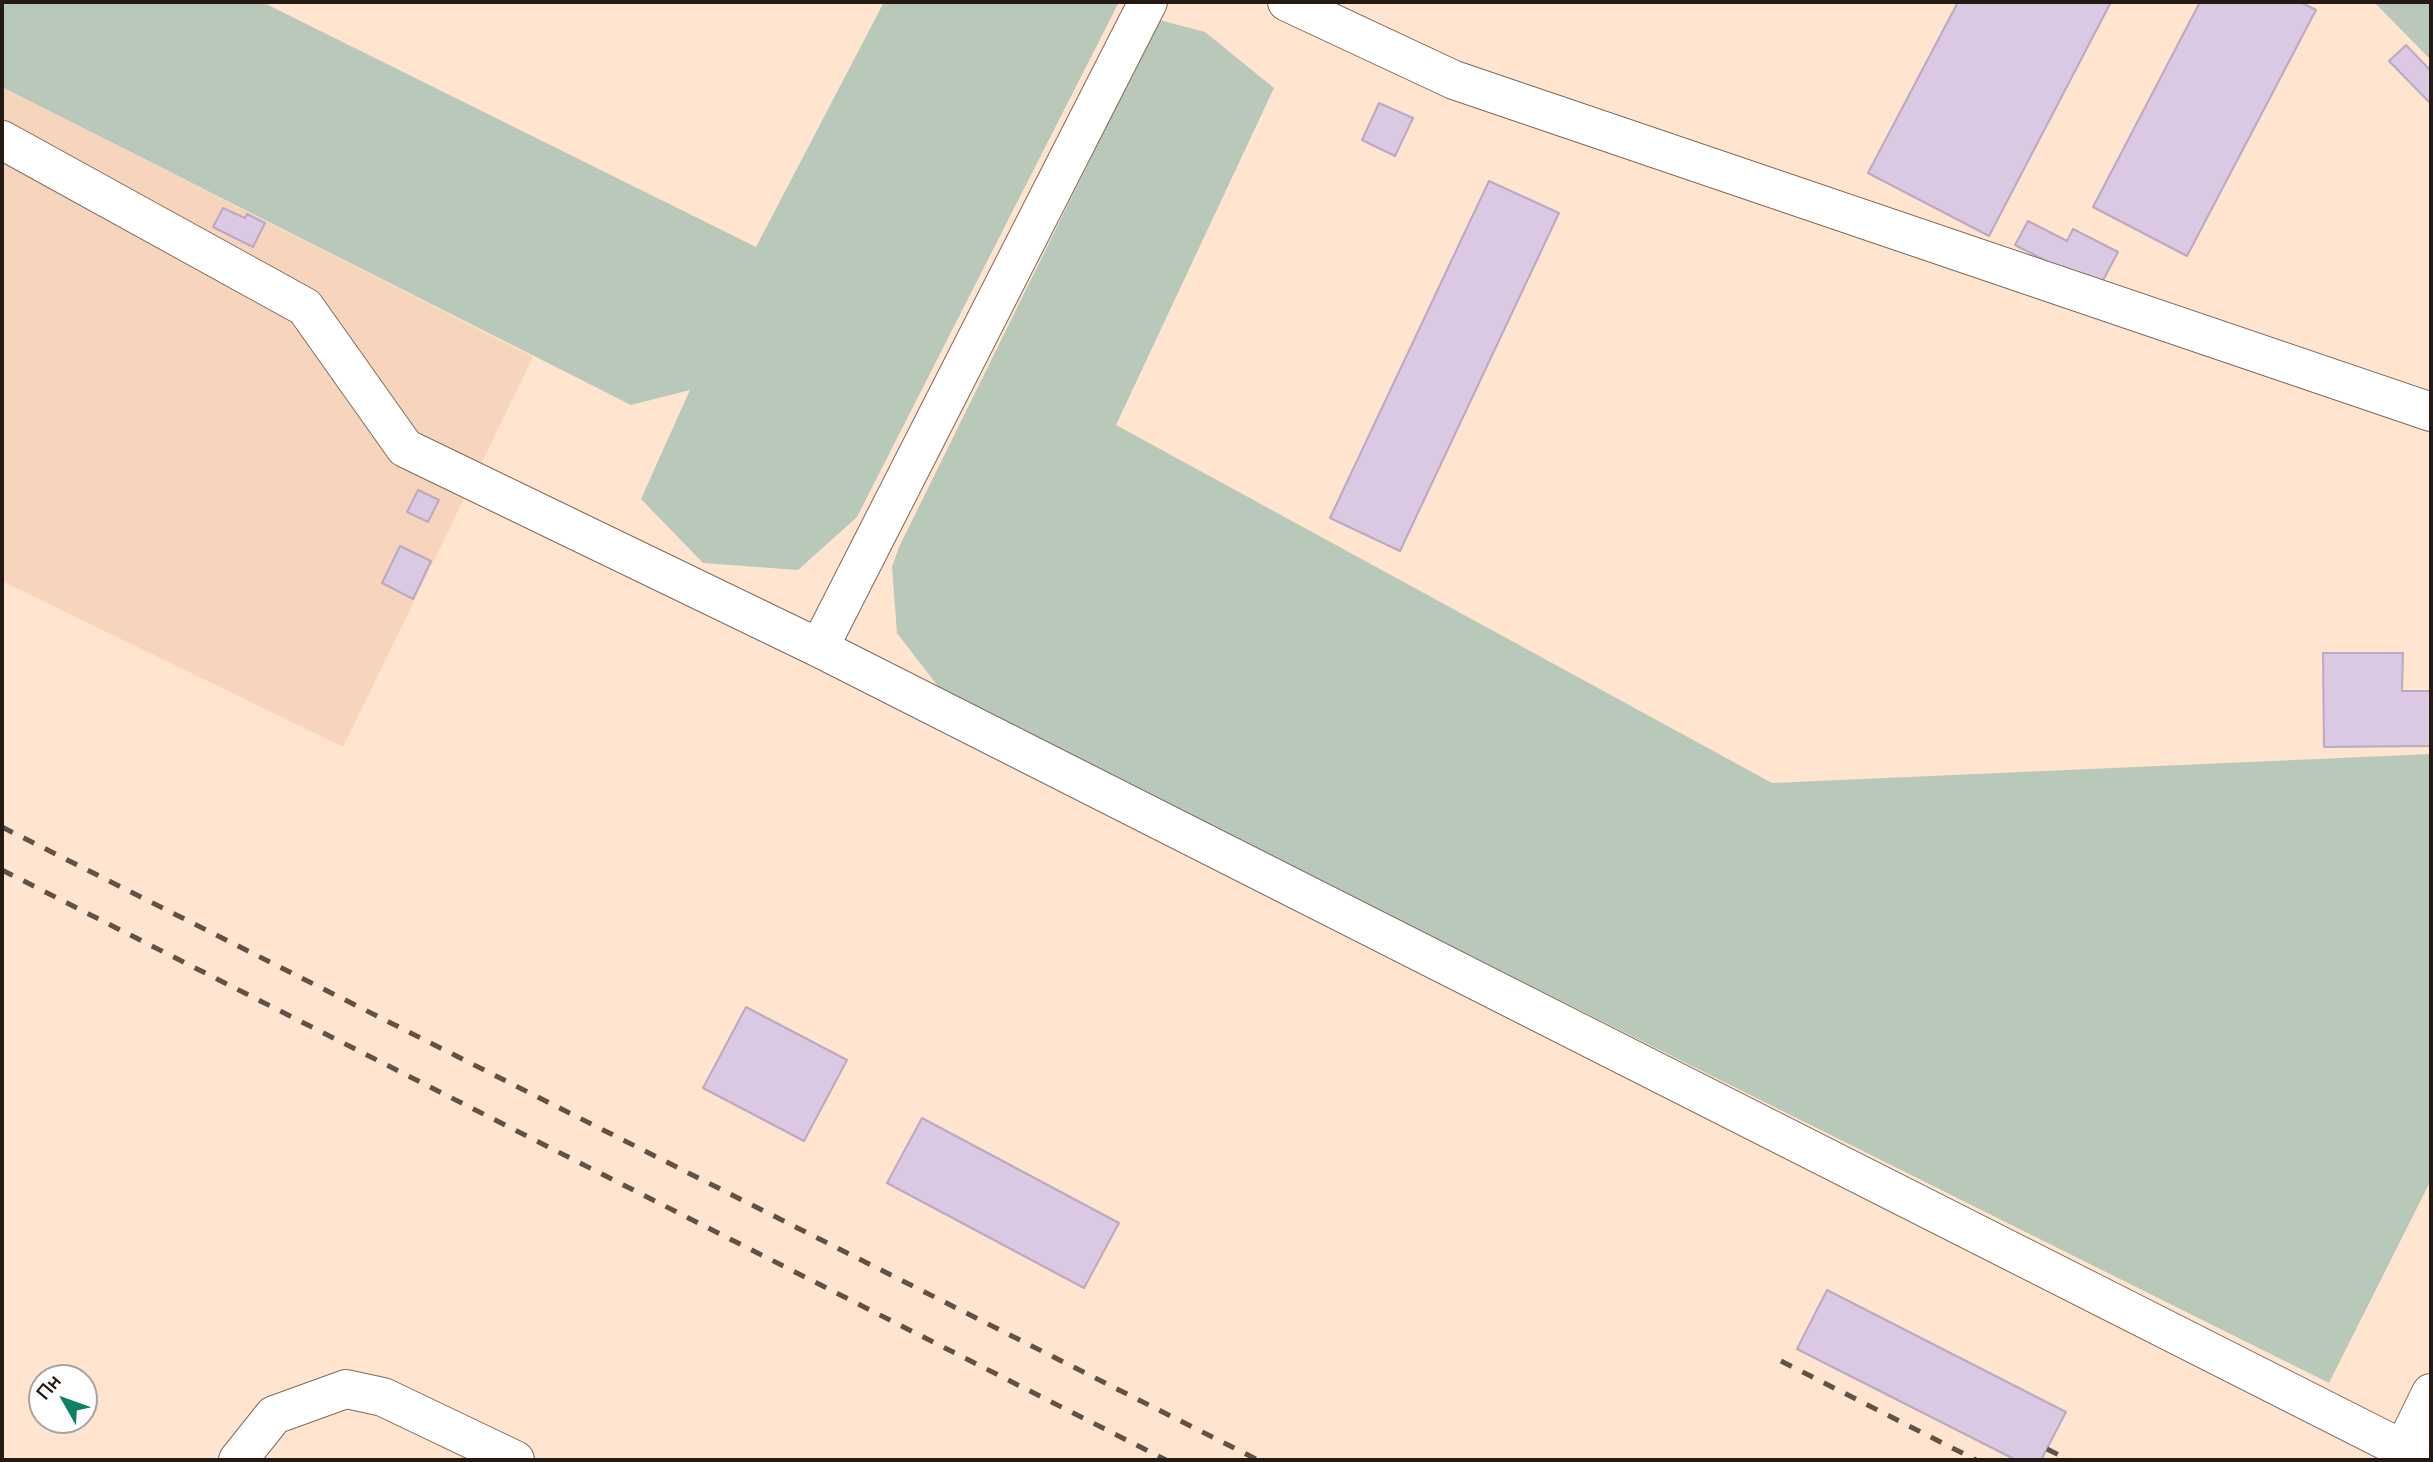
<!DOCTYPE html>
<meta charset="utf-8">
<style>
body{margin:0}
#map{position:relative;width:2433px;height:1462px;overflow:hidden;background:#ffe4d0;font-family:Manrope,sans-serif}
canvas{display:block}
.frame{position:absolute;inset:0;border:4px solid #241a13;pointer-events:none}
.north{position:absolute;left:28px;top:1364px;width:70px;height:70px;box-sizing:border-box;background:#fff;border:2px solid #a7a3a1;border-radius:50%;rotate:310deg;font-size:19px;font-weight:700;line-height:28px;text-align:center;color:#241a13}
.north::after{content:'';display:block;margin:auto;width:24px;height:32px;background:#0e8160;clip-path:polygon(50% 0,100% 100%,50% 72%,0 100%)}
</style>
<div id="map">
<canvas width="2433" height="1462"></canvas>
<div class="frame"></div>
<div class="north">Пн</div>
</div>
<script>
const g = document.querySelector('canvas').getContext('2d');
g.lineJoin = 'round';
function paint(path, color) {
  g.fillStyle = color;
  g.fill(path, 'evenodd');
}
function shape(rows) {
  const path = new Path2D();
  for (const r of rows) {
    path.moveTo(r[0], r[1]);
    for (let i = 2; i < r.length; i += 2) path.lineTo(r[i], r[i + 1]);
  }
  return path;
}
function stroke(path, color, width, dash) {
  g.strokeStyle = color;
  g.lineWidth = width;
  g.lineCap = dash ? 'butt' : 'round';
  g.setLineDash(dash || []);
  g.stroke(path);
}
paint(shape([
 [2,87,533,357,343,747,2,581]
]), '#f7d5bd');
paint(shape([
 [2,2,262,2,756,247,884,2,1119,2,857,517,798,570,703,563,641,499,690,390,631,405,2,87],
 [2374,2,2427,2,2431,6,2431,60],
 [1159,20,1205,32,1274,88,1116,425,1772,783,2431,754,2431,1180,2329,1383,1049,746,940,689,897,633,892,567,899,547]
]), '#b8c9b9');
const building = shape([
 [1958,2,2111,2,1989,236,1868,173,1958,2],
 [2200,2,2300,2,2316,10,2187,256,2093,207,2200,2],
 [2406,45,2431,71,2431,104,2389,61,2406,45],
 [1379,103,1413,118,1395,156,1362,140,1379,103],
 [1489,181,1559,213,1400,551,1330,518,1489,181],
 [223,208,245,218,247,214,265,223,253,247,213,227,223,208],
 [2028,221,2067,241,2073,229,2118,252,2099,288,2015,245,2028,221],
 [418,490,439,500,428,522,407,512,418,490],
 [400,546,431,561,413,599,382,583,400,546],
 [2323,653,2403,653,2402,691,2431,691,2431,746,2324,747,2323,653],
 [746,1007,847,1060,804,1141,703,1088,746,1007],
 [922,1118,1119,1223,1084,1288,887,1183,922,1118],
 [1827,1290,2066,1412,2041,1460,2016,1460,1797,1349,1827,1290]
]);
paint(building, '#dbc9e4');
stroke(building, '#baa9c2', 2);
const minor = shape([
 [1287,2,1454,80,2431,412],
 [2,140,305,307,405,448,819,648,2424,1460],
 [819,648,1148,2],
 [2403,1450,2431,1393],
 [238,1460,274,1415,346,1389,383,1397,515,1460]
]);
stroke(minor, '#816958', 40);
stroke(minor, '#fff', 38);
stroke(shape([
 [2,827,1258,1460],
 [2,870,1166,1460],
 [1781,1361,1976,1460],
 [2047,1449,2069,1460]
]), '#615247', 5, [12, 12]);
</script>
